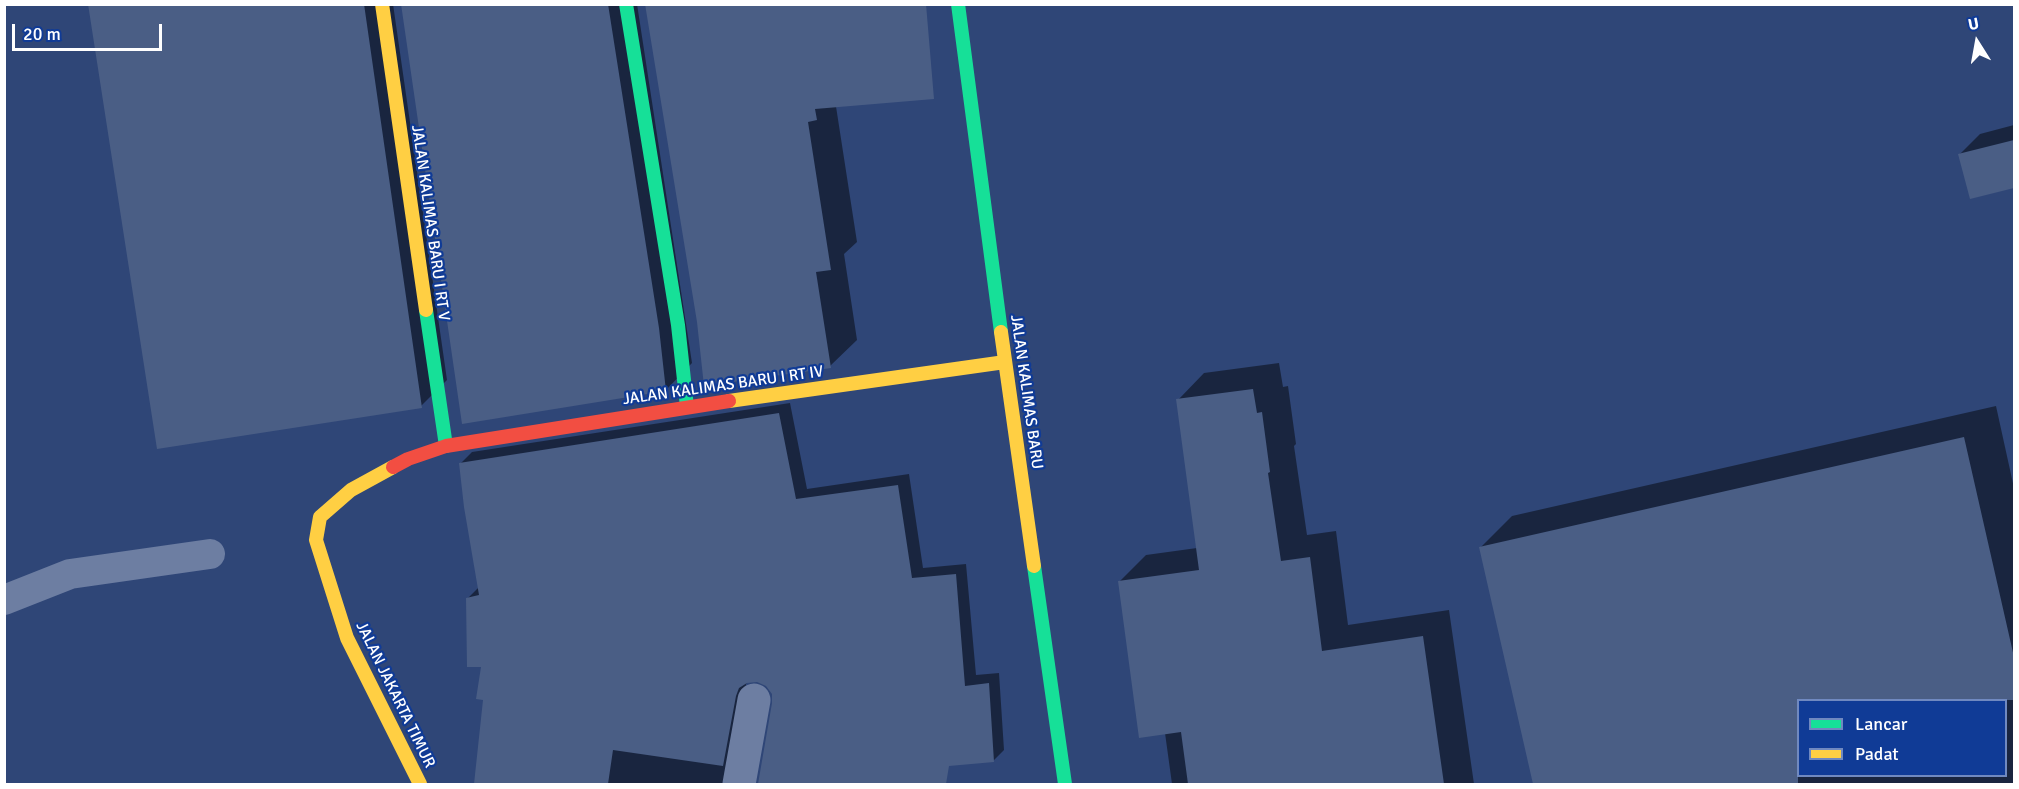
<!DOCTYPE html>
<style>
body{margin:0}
#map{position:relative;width:2019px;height:789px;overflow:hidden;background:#2f4677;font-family:Signika,sans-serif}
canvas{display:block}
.frame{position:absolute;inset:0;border:6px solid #fff;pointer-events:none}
.legend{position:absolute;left:1797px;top:699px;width:210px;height:78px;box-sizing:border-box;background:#103b96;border:2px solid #7089c0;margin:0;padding:8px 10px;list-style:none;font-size:18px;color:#fff}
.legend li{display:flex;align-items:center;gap:12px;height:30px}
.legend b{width:30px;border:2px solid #7089c0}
.north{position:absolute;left:1947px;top:12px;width:60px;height:60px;-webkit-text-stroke:4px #103b96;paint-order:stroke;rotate:349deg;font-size:16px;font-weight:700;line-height:24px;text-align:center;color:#fff}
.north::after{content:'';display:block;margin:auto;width:21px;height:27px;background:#fff;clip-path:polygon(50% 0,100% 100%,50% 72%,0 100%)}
.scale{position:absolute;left:12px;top:24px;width:150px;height:27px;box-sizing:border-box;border:3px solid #fff;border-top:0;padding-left:8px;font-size:18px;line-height:21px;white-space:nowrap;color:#fff;-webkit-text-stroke:4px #103b96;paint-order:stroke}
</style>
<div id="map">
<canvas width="2019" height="789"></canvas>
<div class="frame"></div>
<ul class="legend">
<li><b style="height:8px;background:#16e098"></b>Lancar</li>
<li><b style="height:8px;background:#ffcf43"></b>Padat</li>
</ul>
<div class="north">U</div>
<div class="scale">20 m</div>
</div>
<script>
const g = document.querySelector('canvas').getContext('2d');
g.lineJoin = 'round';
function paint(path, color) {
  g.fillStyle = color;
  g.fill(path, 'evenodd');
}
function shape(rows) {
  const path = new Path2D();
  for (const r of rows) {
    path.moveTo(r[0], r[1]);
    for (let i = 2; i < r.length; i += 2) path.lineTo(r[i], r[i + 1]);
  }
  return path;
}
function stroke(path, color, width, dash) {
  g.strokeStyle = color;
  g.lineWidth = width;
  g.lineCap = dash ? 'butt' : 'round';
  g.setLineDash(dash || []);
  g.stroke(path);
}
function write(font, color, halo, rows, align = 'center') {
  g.font = font + ' Signika,sans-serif';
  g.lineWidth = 4.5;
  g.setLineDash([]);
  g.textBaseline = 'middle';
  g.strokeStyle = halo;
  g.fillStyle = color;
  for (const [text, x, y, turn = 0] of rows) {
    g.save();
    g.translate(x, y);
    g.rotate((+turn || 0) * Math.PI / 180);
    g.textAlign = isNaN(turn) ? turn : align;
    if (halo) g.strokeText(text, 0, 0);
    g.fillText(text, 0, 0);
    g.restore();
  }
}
paint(shape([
 [90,4,393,4,447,380,421,406],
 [403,4,637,4,692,363,666,390],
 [647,4,835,100,857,242,844,254,857,340,830,366,698,322],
 [2014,125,2014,187,1971,198,1960,154,1980,134],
 [1279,363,1283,387,1288,386,1296,444,1294,446,1307,535,1336,531,1348,625,1449,610,1474,784,1172,784,1165,733,1119,582,1146,555,1197,548,1178,400,1204,373],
 [790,403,807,489,909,474,923,568,966,564,976,675,999,673,1004,750,993,761,937,765,939,784,759,784,774,703,773,694,768,685,757,680,748,681,746,684,731,769,736,784,475,784,484,699,483,666,468,598,479,587,461,463,472,452],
 [1996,406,2014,488,2014,784,1534,784,1480,548,1512,516],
 [1798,700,2006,700,2006,776,1798,776]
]), '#0007');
paint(shape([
 [88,4,364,4,422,408,157,449],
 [401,4,608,4,659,328,666,391,462,424],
 [645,4,926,4,934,99,815,109,817,120,808,122,831,270,816,272,831,368,704,386,697,322],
 [2014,140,2014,188,1970,199,1958,154],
 [1253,389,1257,413,1262,412,1270,472,1268,473,1281,561,1310,557,1322,651,1423,636,1444,784,1188,784,1181,732,1139,738,1118,581,1199,570,1176,399],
 [779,413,796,499,898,485,912,578,956,574,965,686,989,683,994,762,949,766,946,784,758,784,772,703,772,694,766,686,757,682,747,683,739,688,736,696,723,766,613,750,608,784,474,784,483,700,476,699,481,667,467,667,466,598,479,595,464,507,459,463],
 [1964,437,2014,657,2014,700,1798,700,1798,784,1533,784,1479,547]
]), '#4a5e85');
stroke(shape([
 [4,600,70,574,210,554]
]), '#6d7ea2', 30);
stroke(shape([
 [739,784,754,700]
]), '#6d7ea2', 33);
stroke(shape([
 [626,4,678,325,687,407],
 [958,4,1001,332],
 [426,310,446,446],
 [1034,566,1065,784]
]), '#16e098', 14);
stroke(shape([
 [382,4,426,310],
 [1001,332,1034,566],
 [729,401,1005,362],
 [393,467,351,490,320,517,316,540,347,638,420,784]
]), '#ffcf43', 14);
stroke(shape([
 [393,467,408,459,446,446,729,401]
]), '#f24e42', 14);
write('16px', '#fff', '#103b96', [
 ["JALAN KALIMAS BARU I RT V",430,223,82],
 ["JALAN KALIMAS BARU I RT IV",723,386,-8],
 ["JALAN KALIMAS BARU",1026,392,82],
 ["JALAN JAKARTA TIMUR",395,695,64]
]);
</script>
